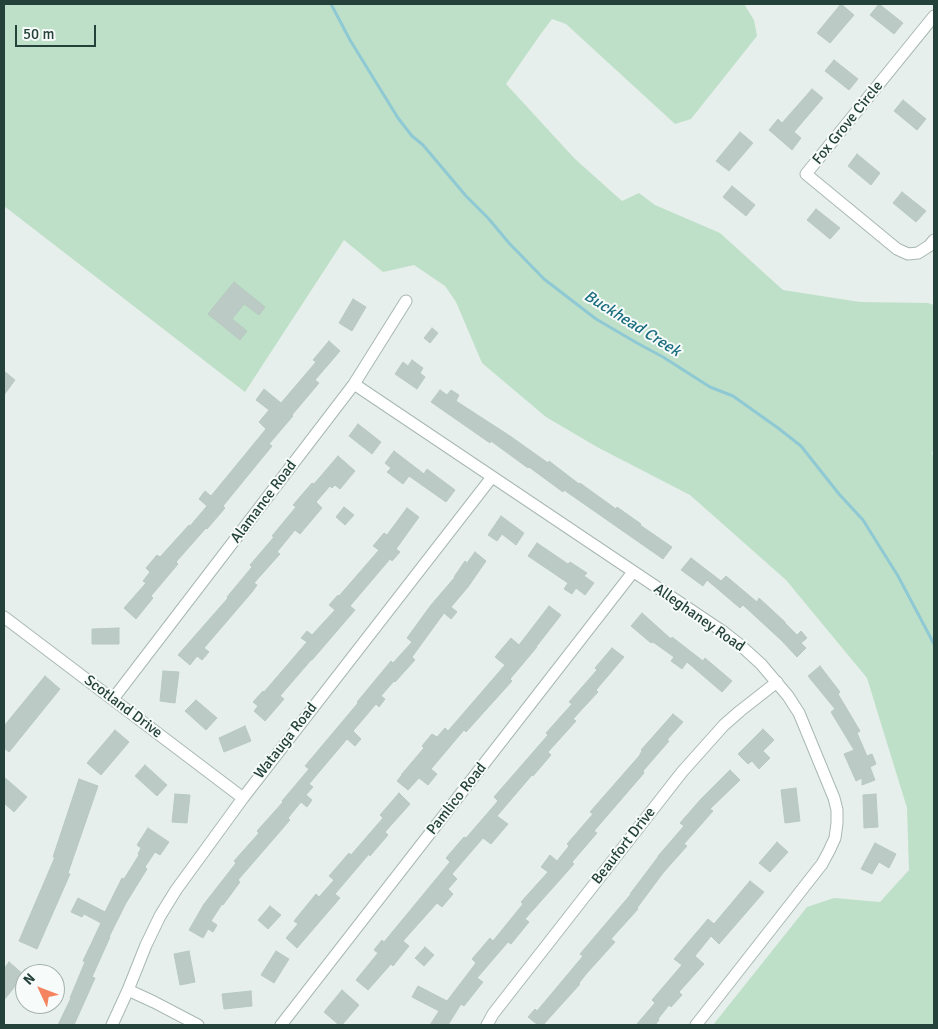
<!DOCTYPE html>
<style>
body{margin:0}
#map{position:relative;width:938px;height:1029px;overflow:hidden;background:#e6efeb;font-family:Signika,sans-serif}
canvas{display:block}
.frame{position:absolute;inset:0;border:5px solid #24423a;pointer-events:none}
.north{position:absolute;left:15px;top:964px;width:50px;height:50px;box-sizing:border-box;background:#f7fbf9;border:1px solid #a3b1ad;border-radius:50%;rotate:313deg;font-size:14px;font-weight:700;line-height:20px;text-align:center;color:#24423a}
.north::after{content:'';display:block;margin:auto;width:18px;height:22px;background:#f4845f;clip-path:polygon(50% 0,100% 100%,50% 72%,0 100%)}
.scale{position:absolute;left:15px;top:25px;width:81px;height:22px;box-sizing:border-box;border:2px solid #24423a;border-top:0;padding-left:6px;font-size:15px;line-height:18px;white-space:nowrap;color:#24423a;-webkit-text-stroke:4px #f7fbf9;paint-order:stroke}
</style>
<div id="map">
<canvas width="938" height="1029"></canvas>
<div class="frame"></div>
<div class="north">N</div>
<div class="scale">50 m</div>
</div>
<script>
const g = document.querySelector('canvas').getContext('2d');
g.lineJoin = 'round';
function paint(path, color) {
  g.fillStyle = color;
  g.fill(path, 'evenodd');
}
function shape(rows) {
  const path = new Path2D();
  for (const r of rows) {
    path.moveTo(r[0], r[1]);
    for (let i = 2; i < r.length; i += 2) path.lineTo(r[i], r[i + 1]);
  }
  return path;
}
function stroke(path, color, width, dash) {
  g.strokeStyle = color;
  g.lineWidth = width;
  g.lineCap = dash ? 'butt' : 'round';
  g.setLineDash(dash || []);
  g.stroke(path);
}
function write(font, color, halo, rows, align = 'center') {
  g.font = font + ' Signika,sans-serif';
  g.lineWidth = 4;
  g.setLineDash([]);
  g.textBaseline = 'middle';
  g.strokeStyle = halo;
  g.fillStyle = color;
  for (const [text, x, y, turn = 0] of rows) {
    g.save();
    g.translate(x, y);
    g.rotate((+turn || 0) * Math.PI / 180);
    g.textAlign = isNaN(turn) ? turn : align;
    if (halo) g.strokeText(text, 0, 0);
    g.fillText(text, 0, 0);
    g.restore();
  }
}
paint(shape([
 [4,4,744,4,754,20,757,36,691,119,675,124,566,24,552,19,540,35,506,84,575,159,622,201,639,193,655,205,720,233,783,290,860,302,928,303,934,305,934,448,932,454,934,457,934,1025,713,1025,807,907,834,898,880,902,909,870,907,808,867,678,786,580,690,495,597,447,546,417,482,363,456,302,445,286,414,265,383,272,344,240,245,392,4,206]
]), '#bfe0c8');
stroke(shape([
 [331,4,350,40,398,118,412,136,423,145,466,196,488,218,509,243,544,279,596,319,637,343,663,357,710,387,733,396,778,428,801,446,839,494,863,520,898,576,934,644]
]), '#8ec9d4', 3);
const building = shape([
 [841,4,854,15,830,43,817,33,841,4],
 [879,4,903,23,894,34,870,15,879,4],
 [834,60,858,79,849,90,825,71,834,60],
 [812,89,823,98,794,132,801,138,792,150,769,130,778,119,782,123,812,89],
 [903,100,926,119,917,130,894,111,903,100],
 [740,132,753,143,729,171,716,161,740,132],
 [857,154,880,173,871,185,848,166,857,154],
 [732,186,755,205,746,216,723,197,732,186],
 [902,192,926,211,916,222,893,203,902,192],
 [816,209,840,228,830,239,807,220,816,209],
 [234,282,265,307,259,315,244,304,232,319,247,331,240,340,208,314,234,282],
 [353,299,366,307,352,331,339,323,353,299],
 [432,328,438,333,430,343,424,338,432,328],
 [329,341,340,351,315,380,319,383,292,415,293,416,269,444,272,446,223,506,225,508,207,529,206,528,176,562,178,564,151,596,153,598,136,619,124,608,146,583,143,581,150,572,146,568,157,555,160,557,189,525,190,526,207,506,199,499,205,491,211,496,266,429,259,422,269,410,256,400,264,389,281,403,316,362,313,360,329,341],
 [412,360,423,368,420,373,425,377,417,389,395,374,403,362,408,366,412,360],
 [4,371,15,380,4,395,4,371],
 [440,390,447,395,451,390,459,395,456,401,510,436,548,463,549,461,579,484,580,483,616,509,617,507,641,524,640,525,672,547,663,559,564,490,563,492,529,467,528,468,491,441,490,443,431,402,440,390],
 [358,424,381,442,372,454,349,436,358,424],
 [394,451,424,474,427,469,455,490,446,502,409,476,403,484,387,472,391,468,385,463,394,451],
 [338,456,355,471,340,489,335,485,332,488,330,486,316,502,322,508,300,534,295,530,277,552,280,554,254,583,257,585,252,592,204,648,209,652,202,660,197,656,190,665,178,655,228,598,227,597,252,567,250,565,274,537,272,536,296,507,293,505,312,483,314,484,338,456],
 [344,507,354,515,345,525,336,517,344,507],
 [407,508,419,517,396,549,400,552,392,561,390,559,350,606,355,610,312,660,311,660,280,696,284,699,265,721,254,711,258,706,253,702,263,691,264,692,307,642,301,638,307,631,312,635,335,610,329,605,338,595,339,596,379,550,373,546,384,533,387,535,407,508],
 [501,516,524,533,516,545,502,534,497,541,488,535,501,516],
 [537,543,568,564,570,562,587,573,584,576,594,583,585,595,576,588,572,594,564,589,568,583,528,556,537,543],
 [475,552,486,561,468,587,451,607,457,612,451,619,444,613,412,657,415,660,395,682,394,681,381,696,385,699,379,707,376,704,353,731,361,739,355,746,347,739,309,784,313,787,306,795,312,800,307,807,301,802,288,818,290,820,238,880,240,882,223,905,222,904,211,921,217,925,213,932,208,929,203,938,189,930,204,904,236,863,234,861,259,833,257,831,283,802,282,801,309,769,305,766,358,703,357,702,391,661,393,663,412,642,407,638,431,605,455,577,454,577,465,561,467,563,475,552],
 [691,558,721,581,726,576,757,602,759,598,785,622,785,623,797,635,801,631,807,638,801,643,806,648,797,657,781,640,743,605,740,608,707,580,703,586,681,570,691,558],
 [549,606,561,615,536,647,537,647,510,679,512,681,466,732,464,730,431,769,437,774,428,785,419,778,408,790,397,781,402,775,401,775,424,748,422,746,432,734,437,737,445,728,448,731,505,665,495,657,511,638,519,645,549,606],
 [642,613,671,639,672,637,703,661,705,658,732,681,722,692,687,662,682,669,671,661,674,657,653,642,651,643,631,626,642,613],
 [119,628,119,644,92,644,92,629,119,628],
 [612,648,624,657,596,690,598,692,573,719,576,721,548,752,551,755,533,776,532,775,497,816,508,824,491,844,483,838,452,874,457,879,448,889,453,894,442,907,437,903,403,941,409,946,393,966,391,964,368,990,356,980,378,953,374,950,382,940,384,942,450,862,446,858,464,837,466,838,498,801,494,797,548,735,546,733,572,704,569,702,597,670,595,668,612,648],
 [820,666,840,692,838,694,860,731,857,733,867,756,872,754,876,764,870,767,875,780,862,785,862,778,856,781,844,754,854,750,831,712,835,709,808,676,820,666],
 [163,671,179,672,175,703,160,701,163,671],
 [45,676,60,689,9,752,4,748,4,726,45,676],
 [196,700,217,718,206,730,185,711,196,700],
 [673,714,683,722,667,740,669,741,643,771,644,773,594,831,597,833,572,862,574,864,525,919,529,922,511,944,508,942,477,978,483,982,464,1006,461,1004,448,1025,430,1025,439,1011,412,997,418,986,447,1001,476,963,472,959,490,938,493,941,523,904,521,902,548,872,541,867,550,855,557,861,569,846,567,844,593,814,590,812,640,755,640,754,642,751,641,750,673,714],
 [245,726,251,741,224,752,219,738,245,726],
 [763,729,774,740,763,751,770,758,759,769,752,761,748,764,738,754,763,729],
 [115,730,129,742,101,775,87,763,115,730],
 [145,765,167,785,157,796,135,776,145,765],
 [730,770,740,780,710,809,713,811,684,844,687,846,663,873,637,908,638,909,611,939,615,942,587,973,579,983,580,984,543,1025,538,1025,528,1017,535,1009,537,1011,583,956,580,954,631,894,630,894,658,857,658,856,684,826,680,823,701,799,730,770],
 [4,777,27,797,14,812,4,803,4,777],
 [79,779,98,786,68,873,70,874,37,949,19,941,55,857,53,857,79,779],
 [796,788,800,821,785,823,781,790,796,788],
 [399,793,410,804,385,832,388,835,370,856,369,854,335,894,340,898,297,948,286,938,298,924,294,921,316,894,319,897,334,880,329,876,349,853,351,855,383,818,380,815,399,793],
 [175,794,190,795,187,823,172,822,175,794],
 [876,794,878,827,864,828,863,795,876,794],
 [148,828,169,842,160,855,155,852,145,867,147,869,126,903,109,937,110,937,92,977,95,978,74,1025,58,1025,71,998,70,998,85,962,83,961,101,923,84,914,82,917,71,912,78,898,105,912,122,878,124,879,139,855,138,854,141,848,137,845,148,828],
 [777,842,788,852,770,872,759,863,777,842],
 [875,843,896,854,889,868,879,862,872,874,861,869,875,843],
 [750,881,764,892,719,944,711,936,695,956,704,964,679,992,682,995,671,1007,669,1005,658,1019,659,1020,655,1025,636,1025,655,1003,652,1000,682,965,674,959,708,919,714,924,750,881],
 [270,906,281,915,268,929,258,920,270,906],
 [425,947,434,955,424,966,415,958,425,947],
 [189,951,195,982,180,985,174,954,189,951],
 [276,951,289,959,274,983,261,975,276,951],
 [9,962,24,975,4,1000,4,969,9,962],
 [342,990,359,1005,342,1025,339,1025,324,1012,342,990],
 [251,991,252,1006,224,1009,222,994,251,991]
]);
paint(building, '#bbcac4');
stroke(building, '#b8c9c2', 1);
const minor = shape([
 [934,16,806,174,897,249,908,254,918,253,929,246,934,240],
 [354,384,725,633,739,644,761,664,788,696,799,713,834,798,837,810,837,823,835,838,829,851,822,864,696,1025],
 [4,617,243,798],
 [113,699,354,384,406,301],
 [128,990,154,1002,198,1025],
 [112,1025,128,990,146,945,160,916,176,890,243,798,492,477],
 [281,1025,633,572],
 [487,1025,493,1014,682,772,724,725,740,711,777,682]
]);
stroke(minor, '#a8b8b2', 13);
stroke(minor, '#fff', 11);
write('15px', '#24423a', '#f7fbf9', [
 ["Fox Grove Circle",848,123,-51],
 ["Alamance Road",264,502,-53],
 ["Alleghaney Road",699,618,35],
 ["Scotland Drive",123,707,37],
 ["Watauga Road",286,741,-52],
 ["Pamlico Road",457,799,-52],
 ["Beaufort Drive",624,846,-52]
]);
write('italic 16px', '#1c6f80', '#f7fbf9', [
 ["Buckhead Creek",632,324,32]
]);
</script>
